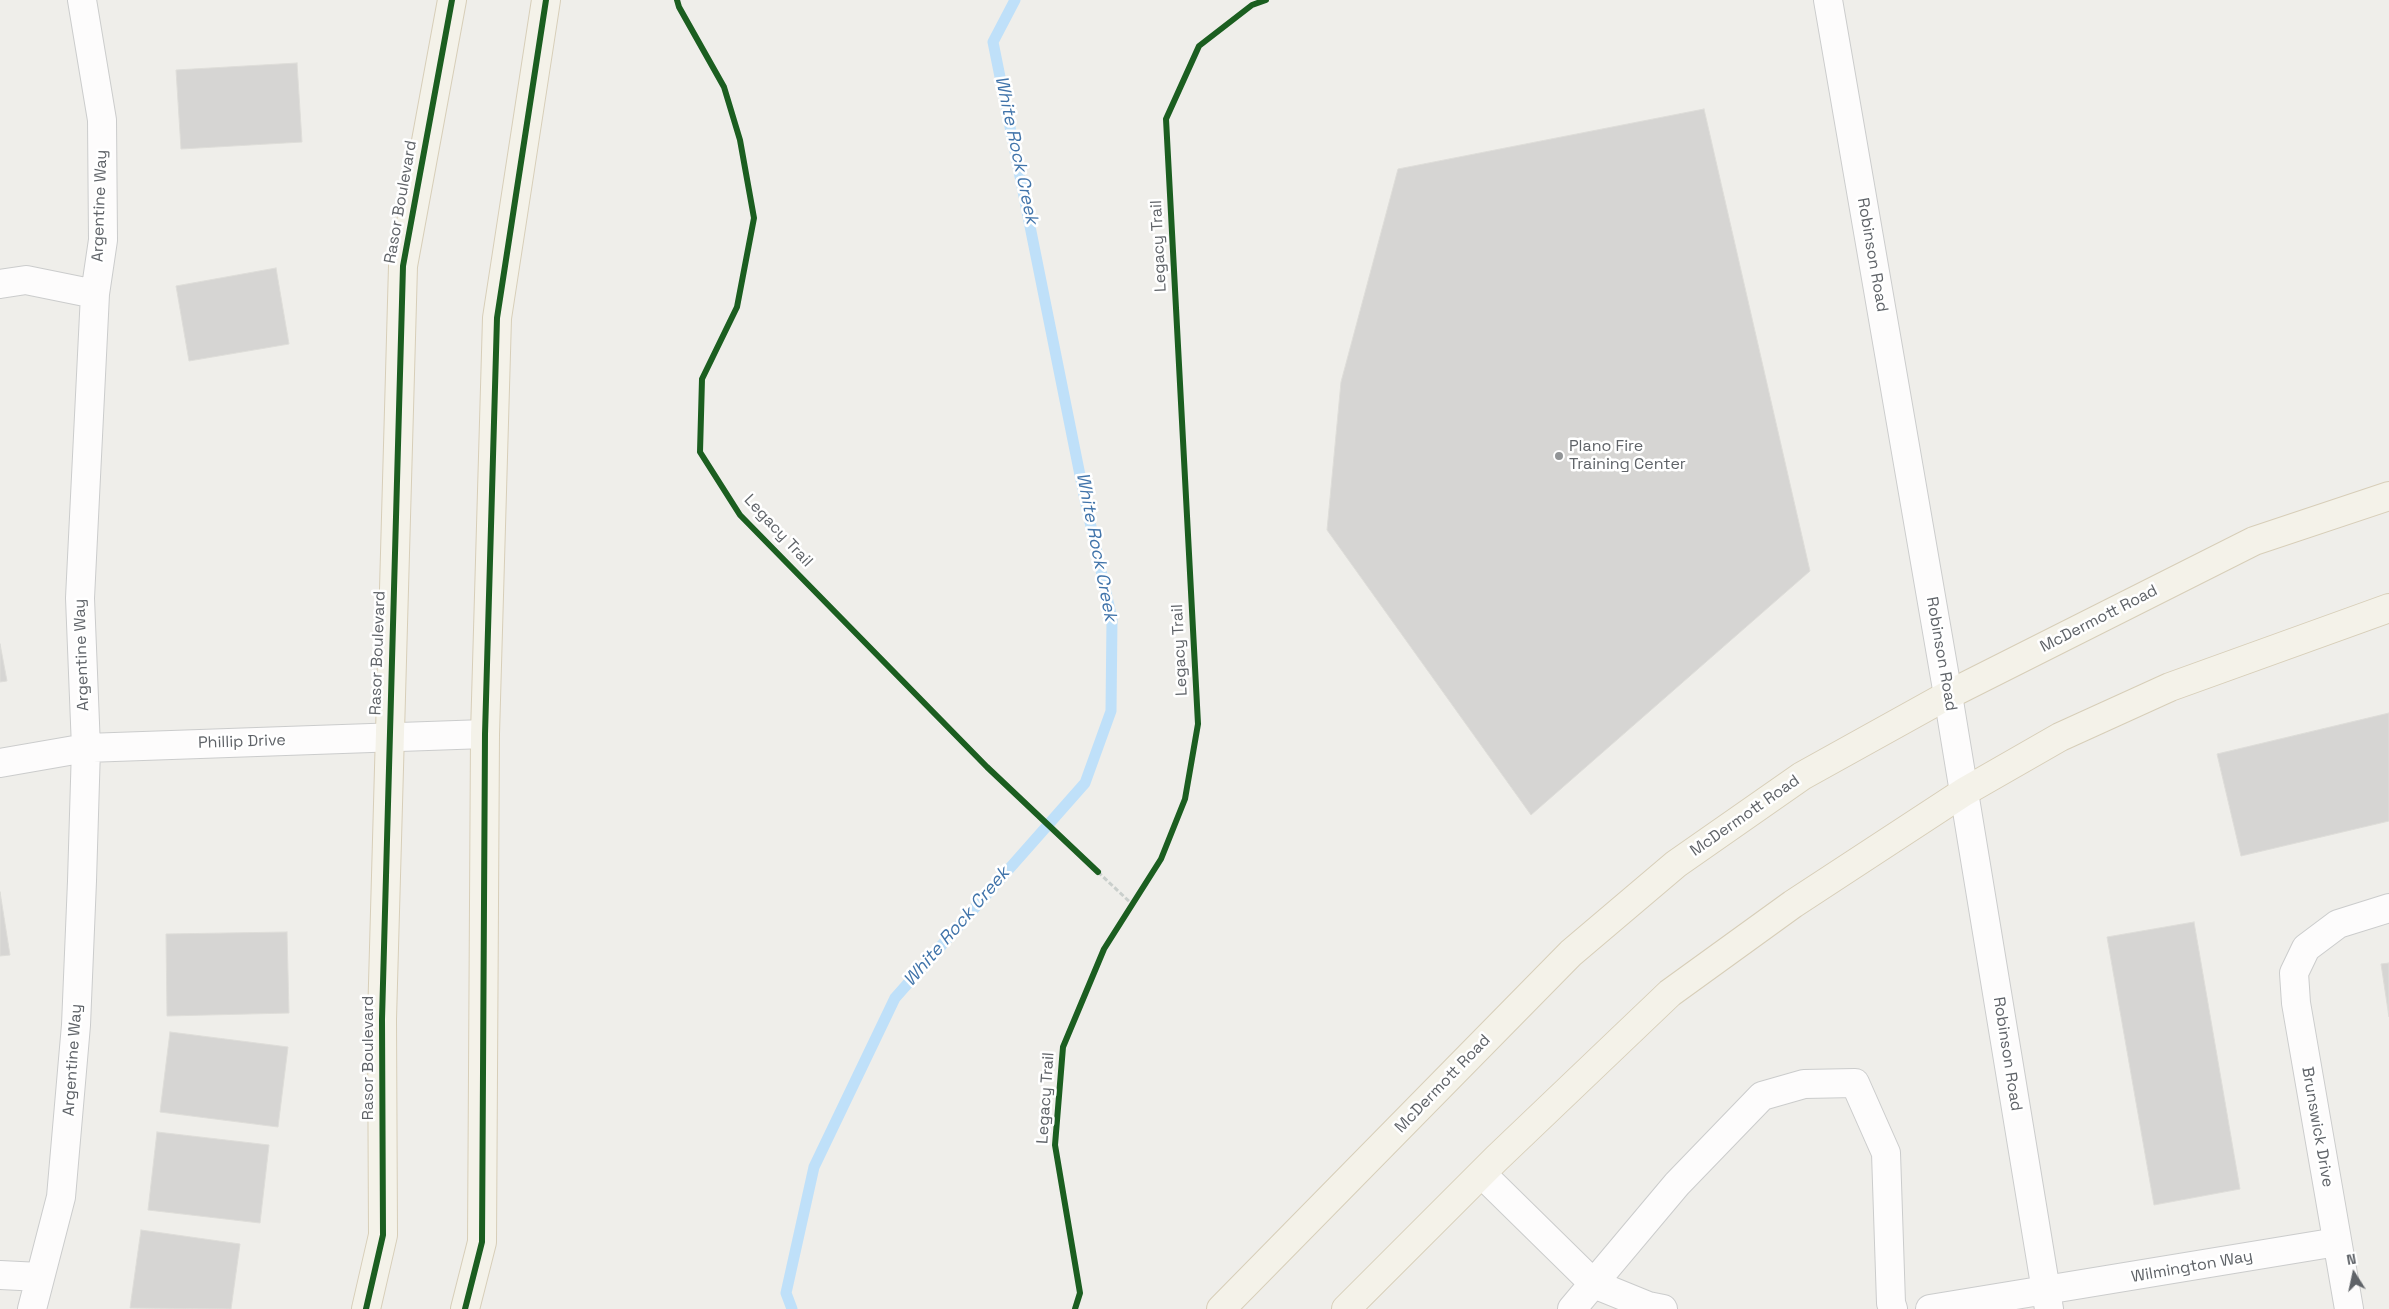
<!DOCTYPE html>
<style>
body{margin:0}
#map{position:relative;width:2389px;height:1309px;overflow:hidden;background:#efeeea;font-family:"Space Grotesk",sans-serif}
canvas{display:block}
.north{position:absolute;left:2329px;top:1249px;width:50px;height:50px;-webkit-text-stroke:4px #fff;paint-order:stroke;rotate:350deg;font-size:14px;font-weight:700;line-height:20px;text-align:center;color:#5f6368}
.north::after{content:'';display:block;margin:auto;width:18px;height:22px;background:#5f6368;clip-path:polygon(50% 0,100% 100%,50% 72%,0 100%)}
</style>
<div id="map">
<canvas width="2389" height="1309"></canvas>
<div class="north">N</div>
</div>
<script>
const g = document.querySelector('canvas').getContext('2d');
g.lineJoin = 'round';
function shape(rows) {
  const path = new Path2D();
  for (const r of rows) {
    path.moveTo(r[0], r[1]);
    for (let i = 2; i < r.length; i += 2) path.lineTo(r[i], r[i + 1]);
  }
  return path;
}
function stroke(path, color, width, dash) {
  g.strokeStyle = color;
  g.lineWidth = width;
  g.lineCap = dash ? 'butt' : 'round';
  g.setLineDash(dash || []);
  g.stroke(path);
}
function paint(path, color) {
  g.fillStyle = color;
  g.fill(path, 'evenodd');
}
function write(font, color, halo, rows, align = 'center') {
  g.font = font + ' "Space Grotesk",sans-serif';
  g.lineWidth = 5;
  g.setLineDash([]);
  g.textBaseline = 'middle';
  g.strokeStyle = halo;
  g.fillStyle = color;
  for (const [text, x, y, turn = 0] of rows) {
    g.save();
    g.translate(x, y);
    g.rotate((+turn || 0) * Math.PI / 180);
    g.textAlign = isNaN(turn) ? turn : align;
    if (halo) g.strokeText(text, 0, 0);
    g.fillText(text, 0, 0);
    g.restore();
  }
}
stroke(shape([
 [792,1309,786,1293,814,1167,895,998,1085,783,1111,711,1112,619,1085,500,993,42,1015,0]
]), '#bfe0f9', 11);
const building = shape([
 [297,63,302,142,181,149,176,70,297,63],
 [1704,109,1810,571,1531,815,1327,530,1341,382,1398,169,1704,109],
 [276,268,289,344,189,361,176,286,276,268],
 [0,644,7,681,0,682,0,644],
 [2389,713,2389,821,2241,856,2217,754,2389,713],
 [0,892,10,955,0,956,0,892],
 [2194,922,2240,1189,2154,1205,2107,937,2194,922],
 [287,932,289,1013,167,1016,166,934,287,932],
 [2389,963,2389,1017,2381,964,2389,963],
 [170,1032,288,1047,278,1127,160,1112,170,1032],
 [157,1132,269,1145,260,1223,148,1210,157,1132],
 [141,1230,240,1244,231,1309,130,1308,141,1230]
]);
paint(building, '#d6d5d3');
stroke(building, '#deddd9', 1);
const minor = shape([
 [1828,0,1948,695,2049,1309],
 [0,284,26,280,95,294],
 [0,763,86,748,485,734],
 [1482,1174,1594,1284,1648,1306,1663,1309],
 [0,1275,40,1277],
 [32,1309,61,1197,76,1025,82,881,86,748,80,598,95,294,103,240,102,120,82,0],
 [1572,1309,1677,1184,1762,1096,1804,1084,1855,1083,1886,1153,1891,1303,1893,1309],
 [1930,1309,2337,1242],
 [2349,1309,2296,1003,2294,973,2306,948,2338,924,2389,908]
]);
const major = shape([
 [366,1309,383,1235,382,1019,403,266,452,0],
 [465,1309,482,1242,485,734,497,318,546,0],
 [1221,1309,1571,953,1676,864,1802,776,1948,695,2254,541,2389,496],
 [1346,1309,1497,1158,1670,993,1793,904,1964,792,2060,737,2170,687,2389,608]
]);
stroke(minor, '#cbcccc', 30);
stroke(major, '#d7ceb8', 30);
stroke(shape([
 [1098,872,1133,905]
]), '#cacfcc', 3, [5, 2.5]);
stroke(minor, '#fdfcfc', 28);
stroke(major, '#f4f2e9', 28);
stroke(shape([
 [677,0,679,7,724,87,740,140,754,218,737,307,702,379,700,452,740,515,987,767,1098,872],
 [366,1309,383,1235,382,1019,403,266,452,0],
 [465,1309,482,1242,485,734,497,318,546,0],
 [1075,1309,1080,1293,1055,1145,1063,1047,1104,949,1161,859,1185,799,1198,724,1166,119,1199,46,1252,5,1266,0]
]), '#1b5e20', 6);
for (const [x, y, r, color] of [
 [1559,456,5,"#919496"]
]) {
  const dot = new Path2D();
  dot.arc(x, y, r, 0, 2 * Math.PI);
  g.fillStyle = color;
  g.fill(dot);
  stroke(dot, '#fff', 2);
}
write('16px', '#5f6368', '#fff', [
 ["Rasor Boulevard",401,202,-80],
 ["Argentine Way",100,206,-88],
 ["Legacy Trail",1159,246,-93],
 ["Robinson Road",1872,255,80],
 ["Legacy Trail",778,531,47],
 ["McDermott Road",2099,619,-27],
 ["Legacy Trail",1180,650,-93],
 ["Rasor Boulevard",378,653,-88],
 ["Robinson Road",1941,654,80],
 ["Argentine Way",82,655,-92],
 ["Phillip Drive",242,742,-2],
 ["McDermott Road",1745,816,-35],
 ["Robinson Road",2007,1054,81],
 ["Rasor Boulevard",369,1058,-90],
 ["Argentine Way",73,1060,-86],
 ["McDermott Road",1443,1084,-46],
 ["Legacy Trail",1046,1098,-86],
 ["Brunswick Drive",2317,1127,80],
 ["Wilmington Way",2192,1267,-10]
]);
write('16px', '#5f6368', '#fff', [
 ["Plano Fire",1569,447],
 ["Training Center",1569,465]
], 'left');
write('italic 18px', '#4174aa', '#fff', [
 ["White Rock Creek",1016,150,78],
 ["White Rock Creek",1096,547,79],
 ["White Rock Creek",957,927,-49]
]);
</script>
